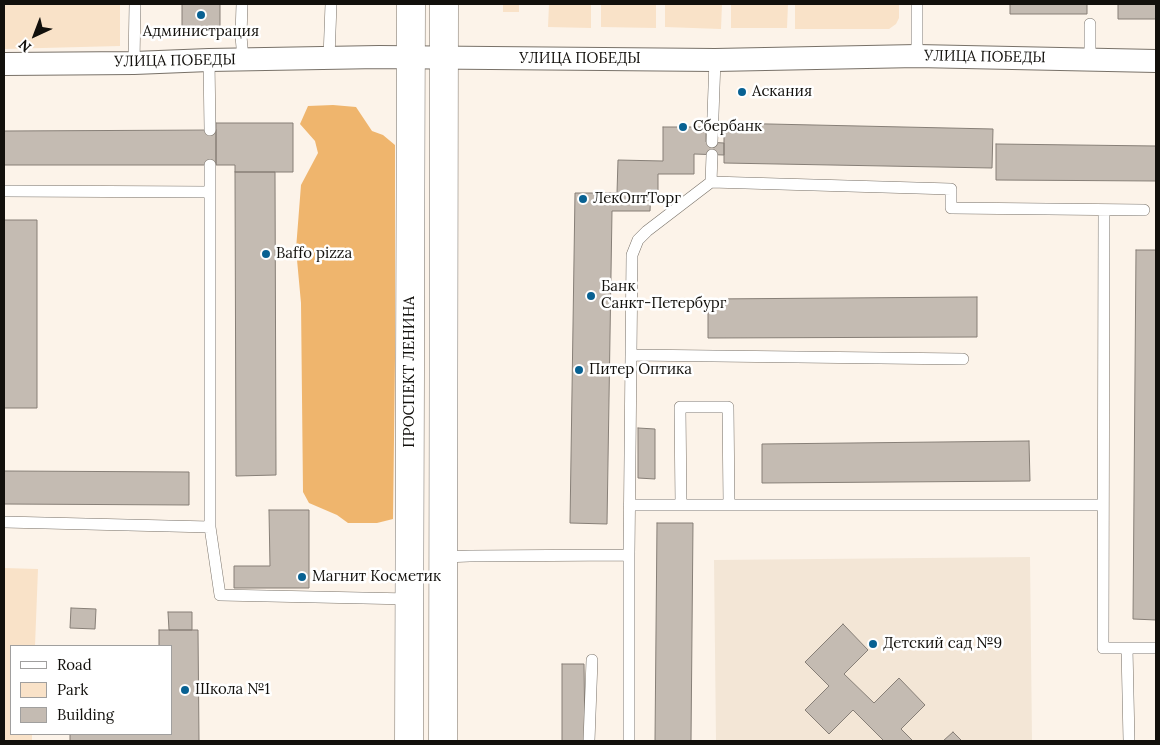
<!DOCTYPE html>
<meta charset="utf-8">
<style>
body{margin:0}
#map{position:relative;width:1160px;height:745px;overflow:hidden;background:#fcf3e9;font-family:Lora,serif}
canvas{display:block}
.frame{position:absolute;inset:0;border:5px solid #12100c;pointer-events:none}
.legend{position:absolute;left:10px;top:645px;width:162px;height:90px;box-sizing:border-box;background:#fff;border:1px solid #a09f9e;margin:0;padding:6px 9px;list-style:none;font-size:15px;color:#12100c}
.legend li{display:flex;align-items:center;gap:10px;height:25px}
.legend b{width:25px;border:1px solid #a09f9e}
.north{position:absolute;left:10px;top:10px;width:50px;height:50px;-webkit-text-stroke:4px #fff;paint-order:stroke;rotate:223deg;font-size:14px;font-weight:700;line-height:20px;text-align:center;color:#12100c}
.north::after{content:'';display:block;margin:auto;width:18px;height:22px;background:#12100c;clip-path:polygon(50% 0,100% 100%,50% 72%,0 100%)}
</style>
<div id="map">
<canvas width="1160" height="745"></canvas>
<div class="frame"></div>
<ul class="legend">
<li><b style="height:6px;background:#fff"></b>Road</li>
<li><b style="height:14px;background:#f9e2c8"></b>Park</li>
<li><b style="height:14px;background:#c4bbb2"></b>Building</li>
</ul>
<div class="north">N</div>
</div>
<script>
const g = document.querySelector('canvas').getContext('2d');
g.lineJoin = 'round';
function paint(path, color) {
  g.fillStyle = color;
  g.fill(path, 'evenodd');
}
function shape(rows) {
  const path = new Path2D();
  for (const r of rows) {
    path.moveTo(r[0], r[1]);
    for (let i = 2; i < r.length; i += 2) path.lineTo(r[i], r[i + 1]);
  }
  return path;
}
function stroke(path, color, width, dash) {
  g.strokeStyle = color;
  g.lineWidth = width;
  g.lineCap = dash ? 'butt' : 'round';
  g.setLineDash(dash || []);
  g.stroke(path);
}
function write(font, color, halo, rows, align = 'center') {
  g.font = font + ' Lora,serif';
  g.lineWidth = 5;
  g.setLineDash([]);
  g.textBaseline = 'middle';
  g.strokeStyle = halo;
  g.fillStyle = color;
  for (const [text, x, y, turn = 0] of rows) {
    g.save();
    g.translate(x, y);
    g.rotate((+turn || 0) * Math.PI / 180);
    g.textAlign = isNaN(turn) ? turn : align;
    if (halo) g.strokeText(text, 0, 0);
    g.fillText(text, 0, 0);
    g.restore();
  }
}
paint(shape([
 [1030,557,1032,741,716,741,714,560]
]), '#f3e6d6');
paint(shape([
 [4,4,120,4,120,46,4,49],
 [503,4,519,4,519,12,503,12],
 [549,4,591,4,591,28,548,27],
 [601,4,656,4,656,28,601,27],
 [665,4,722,4,721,29,665,27],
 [731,4,788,4,787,28,731,28],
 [795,4,899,4,899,18,896,24,889,29,795,29],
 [4,568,38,569,35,646,11,646,11,734,32,734,32,741,4,741]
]), '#f9e2c8');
paint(shape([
 [333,105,356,107,372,131,383,135,395,145,395,358,393,519,377,523,348,523,337,515,309,503,303,492,301,303,296,249,301,185,318,153,315,141,300,124,308,106]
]), '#efb56d');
const building = shape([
 [182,4,220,4,220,27,182,27,182,4],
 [1010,4,1087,4,1087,14,1010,14,1010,4],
 [1118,4,1156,4,1156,19,1118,19,1118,4],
 [216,123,293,123,293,172,235,172,235,165,216,165,216,123],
 [724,123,993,129,992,168,724,163,724,123],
 [663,127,706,127,706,142,724,143,724,155,694,154,694,174,658,174,658,190,651,190,650,211,612,211,607,524,570,523,575,193,617,193,618,160,663,161,663,127],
 [216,130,216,165,4,165,4,131,216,130],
 [996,144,1156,146,1156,181,996,180,996,144],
 [235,172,275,172,276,475,236,476,235,172],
 [4,220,37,220,37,408,4,408,4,220],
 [1136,250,1156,250,1156,620,1133,619,1136,250],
 [977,297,977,337,708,338,708,299,977,297],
 [638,428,655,429,655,479,638,478,638,428],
 [1029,441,1030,481,762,483,762,444,1029,441],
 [4,471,189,472,189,505,4,504,4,471],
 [269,510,309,510,309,588,234,588,234,566,270,566,269,510],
 [657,523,693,523,691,741,655,741,657,523],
 [71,608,96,609,95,629,70,628,71,608],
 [168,612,192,612,192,630,169,630,168,612],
 [843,624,868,650,844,674,874,703,899,678,925,705,901,729,913,741,884,741,853,710,829,734,805,710,829,686,805,662,843,624],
 [159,630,198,630,199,741,70,741,70,734,171,734,171,646,159,646,159,630],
 [562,664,584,664,585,741,562,741,562,664],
 [953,732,962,741,943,741,953,732]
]);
paint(building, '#c4bbb2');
stroke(building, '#877f77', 1);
const lane = shape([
 [242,4,241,36,243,59],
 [917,4,917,56],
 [329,58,331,4],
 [1090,59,1090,24],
 [209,60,210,130],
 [134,63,135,4],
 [712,142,715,60],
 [210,165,210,527,220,595,410,599],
 [711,182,951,189,951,208,1144,210],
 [4,191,210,192],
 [1104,210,1103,648,1127,648,1129,741],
 [631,355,963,359],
 [629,505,1103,505],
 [681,505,680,407,728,407,729,505],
 [4,522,210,527],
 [443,557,470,556,629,555],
 [1127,648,1156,648],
 [589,741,592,660],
 [629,741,629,555,632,255,638,240,647,231,711,182,712,155]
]);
const street = shape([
 [4,64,134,63,209,60,379,57,715,60,917,56,1156,61]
]);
const secondary = shape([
 [409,741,411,4],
 [443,741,444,4]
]);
stroke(lane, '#787168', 12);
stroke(street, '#787168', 24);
stroke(secondary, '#787168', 29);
stroke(lane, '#fff', 11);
stroke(street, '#fff', 22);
stroke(secondary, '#fff', 28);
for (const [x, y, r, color] of [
 [201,15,5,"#086192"],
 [742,92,5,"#086192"],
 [683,127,5,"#086192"],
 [583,199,5,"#086192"],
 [266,254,5,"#086192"],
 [591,296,5,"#086192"],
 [579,370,5,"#086192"],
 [302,577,5,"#086192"],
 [873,644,5,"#086192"],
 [185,690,5,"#086192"]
]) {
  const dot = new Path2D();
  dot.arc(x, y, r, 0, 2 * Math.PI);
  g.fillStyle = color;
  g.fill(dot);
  stroke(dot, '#fff', 2);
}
write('15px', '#12100c', '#fff', [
 ["Администрация",201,32,"center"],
 ["Аскания",752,92],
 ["Сбербанк",693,127],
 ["ЛекОптТорг",593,199],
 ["Baffo pizza",276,254],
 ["Банк",601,287],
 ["Санкт-Петербург",601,304],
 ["Питер Оптика",589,370],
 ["Магнит Косметик",312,577],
 ["Детский сад №9",883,644],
 ["Школа №1",195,690]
], 'left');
write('15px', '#12100c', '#fff', [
 ["УЛИЦА ПОБЕДЫ",985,57,1],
 ["УЛИЦА ПОБЕДЫ",580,59],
 ["УЛИЦА ПОБЕДЫ",175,61,-1],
 ["ПРОСПЕКТ ЛЕНИНА",410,372,-90]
]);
</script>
